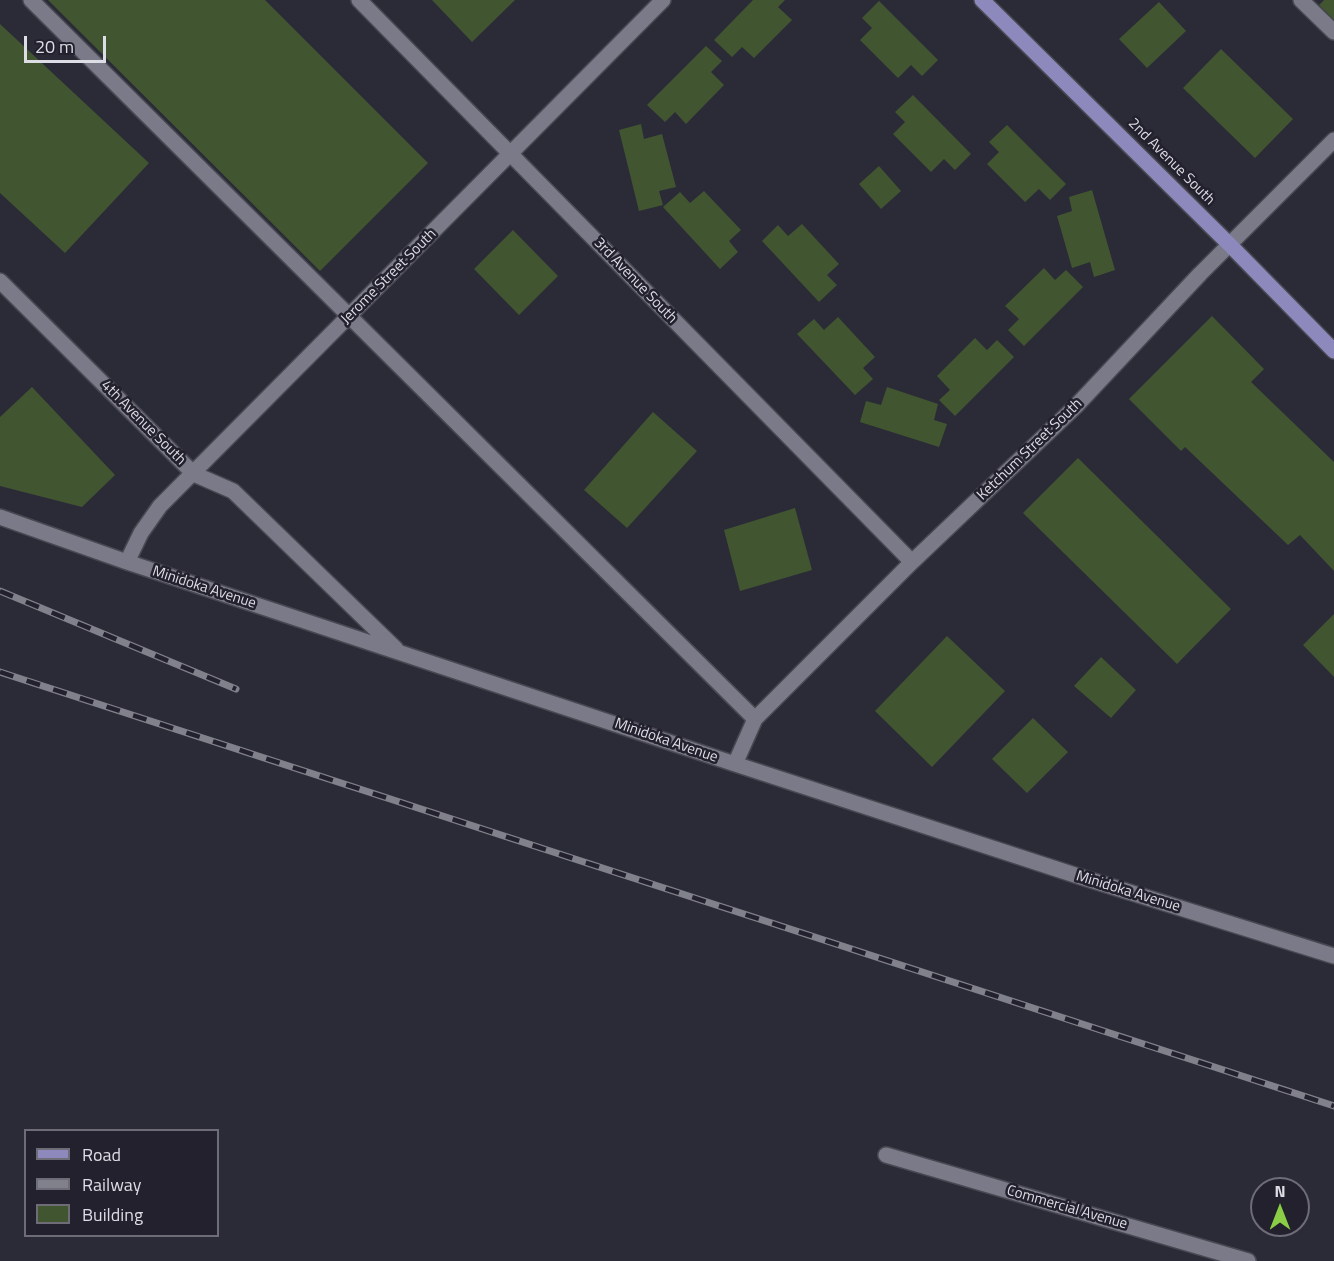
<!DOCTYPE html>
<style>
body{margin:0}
#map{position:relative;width:1334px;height:1261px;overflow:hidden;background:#2b2b37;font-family:"Titillium Web",sans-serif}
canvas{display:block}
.legend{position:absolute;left:24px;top:1129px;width:195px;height:108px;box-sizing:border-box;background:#22212d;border:2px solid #6d6c77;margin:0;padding:8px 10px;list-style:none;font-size:18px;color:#dddde5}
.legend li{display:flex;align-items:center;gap:12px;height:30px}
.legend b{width:30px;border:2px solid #6d6c77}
.north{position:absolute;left:1250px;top:1177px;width:60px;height:60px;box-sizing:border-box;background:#22212d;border:2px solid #6d6c77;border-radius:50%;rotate:0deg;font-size:16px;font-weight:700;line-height:24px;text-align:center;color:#dddde5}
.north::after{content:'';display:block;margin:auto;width:21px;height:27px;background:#8bce46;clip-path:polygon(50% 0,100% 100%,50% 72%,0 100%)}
.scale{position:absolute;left:24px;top:36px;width:82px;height:27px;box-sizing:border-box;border:3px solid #dddde5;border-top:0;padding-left:8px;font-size:18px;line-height:21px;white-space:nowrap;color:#dddde5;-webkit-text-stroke:4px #22212d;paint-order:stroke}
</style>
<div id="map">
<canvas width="1334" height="1261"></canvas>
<ul class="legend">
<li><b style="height:8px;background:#8d89bc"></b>Road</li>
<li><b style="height:8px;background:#81818b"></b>Railway</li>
<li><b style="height:16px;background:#415531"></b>Building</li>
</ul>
<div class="north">N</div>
<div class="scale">20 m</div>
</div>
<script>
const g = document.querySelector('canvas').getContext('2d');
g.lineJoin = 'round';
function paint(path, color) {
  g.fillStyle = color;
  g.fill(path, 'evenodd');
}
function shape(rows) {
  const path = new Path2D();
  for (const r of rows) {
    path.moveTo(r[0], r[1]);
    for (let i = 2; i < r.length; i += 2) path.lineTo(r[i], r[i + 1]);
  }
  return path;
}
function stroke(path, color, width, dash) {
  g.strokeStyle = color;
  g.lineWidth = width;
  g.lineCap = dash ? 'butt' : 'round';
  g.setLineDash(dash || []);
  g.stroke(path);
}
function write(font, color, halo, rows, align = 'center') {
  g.font = font + ' "Titillium Web",sans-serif';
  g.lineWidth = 5;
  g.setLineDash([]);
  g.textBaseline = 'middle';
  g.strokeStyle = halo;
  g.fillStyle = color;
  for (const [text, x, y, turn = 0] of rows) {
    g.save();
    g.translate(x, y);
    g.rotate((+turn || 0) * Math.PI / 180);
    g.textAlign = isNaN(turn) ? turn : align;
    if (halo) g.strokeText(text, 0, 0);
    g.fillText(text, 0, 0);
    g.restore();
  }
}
paint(shape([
 [48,0,265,0,428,163,320,271],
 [432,0,515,0,472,42],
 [753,0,785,0,778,7,792,20,754,58,742,47,732,57,714,40],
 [1324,0,1334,0,1334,20,1319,5],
 [879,1,938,60,922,76,911,65,898,78,860,40,872,28,862,18],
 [1159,2,1186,31,1147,68,1119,39],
 [0,24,149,163,65,253,0,193],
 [706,46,722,61,711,72,724,85,686,124,675,112,665,122,647,105],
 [1221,49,1293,119,1255,158,1183,88],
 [913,95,971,154,955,170,944,159,931,172,893,134,905,122,895,112],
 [641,124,644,139,662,134,676,187,659,191,663,205,639,211,619,130],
 [1007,125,1066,184,1050,200,1039,189,1025,202,987,164,999,152,989,142],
 [879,166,901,191,881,209,859,184],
 [1092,190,1115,270,1094,277,1090,262,1072,268,1057,216,1072,211,1069,197],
 [704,191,741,230,729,241,738,252,720,269,663,207,680,192,690,203],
 [802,224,839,264,827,275,837,285,819,302,762,241,778,225,788,236],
 [513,230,558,276,519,315,474,269],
 [1044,268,1055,280,1066,270,1083,287,1024,346,1008,330,1019,319,1005,306],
 [1212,316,1264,369,1251,382,1334,462,1334,571,1300,535,1288,545,1185,447,1181,451,1129,399],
 [838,317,875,357,863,368,873,379,855,395,797,334,814,319,824,330],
 [975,338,987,350,997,340,1014,357,955,416,939,400,950,390,937,376],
 [32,387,115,475,82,507,0,486,0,417],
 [887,387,938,404,934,420,947,424,939,447,860,422,866,401,881,405],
 [653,412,697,451,627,528,584,490],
 [1078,458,1231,609,1177,664,1023,513],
 [795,508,812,570,740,591,724,530],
 [1334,614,1334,677,1303,645],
 [947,636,1005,691,932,767,875,711],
 [1101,657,1136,690,1111,718,1074,686],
 [1033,718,1068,752,1027,793,992,759]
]), '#415531');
const minor = shape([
 [31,0,755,719],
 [359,0,912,562],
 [1301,0,1334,32],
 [0,281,194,474,233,491,396,649],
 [0,517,127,562,735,764,1081,877,1334,956],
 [127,562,141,533,160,506,663,0],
 [735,764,755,719,912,562,1076,406,1200,274,1334,140],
 [886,1155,1248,1261]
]);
const major = shape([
 [982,0,1230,245,1334,351]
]);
stroke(minor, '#484852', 18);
stroke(major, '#484852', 18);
stroke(minor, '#7a7a88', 15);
stroke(major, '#8d89bc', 15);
const rail = shape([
 [0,591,236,689],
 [0,672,1334,1106]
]);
stroke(rail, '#81818b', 7);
stroke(rail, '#22212d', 4.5, [14]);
write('15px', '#dddde5', '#22212d', [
 ["2nd Avenue South",1171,162,45],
 ["Jerome Street South",389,277,-45],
 ["3rd Avenue South",635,281,46],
 ["4th Avenue South",143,423,45],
 ["Ketchum Street South",1030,450,-44],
 ["Minidoka Avenue",204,588,18],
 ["Minidoka Avenue",666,741,19],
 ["Minidoka Avenue",1128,892,17],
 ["Commercial Avenue",1067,1208,16]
]);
</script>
